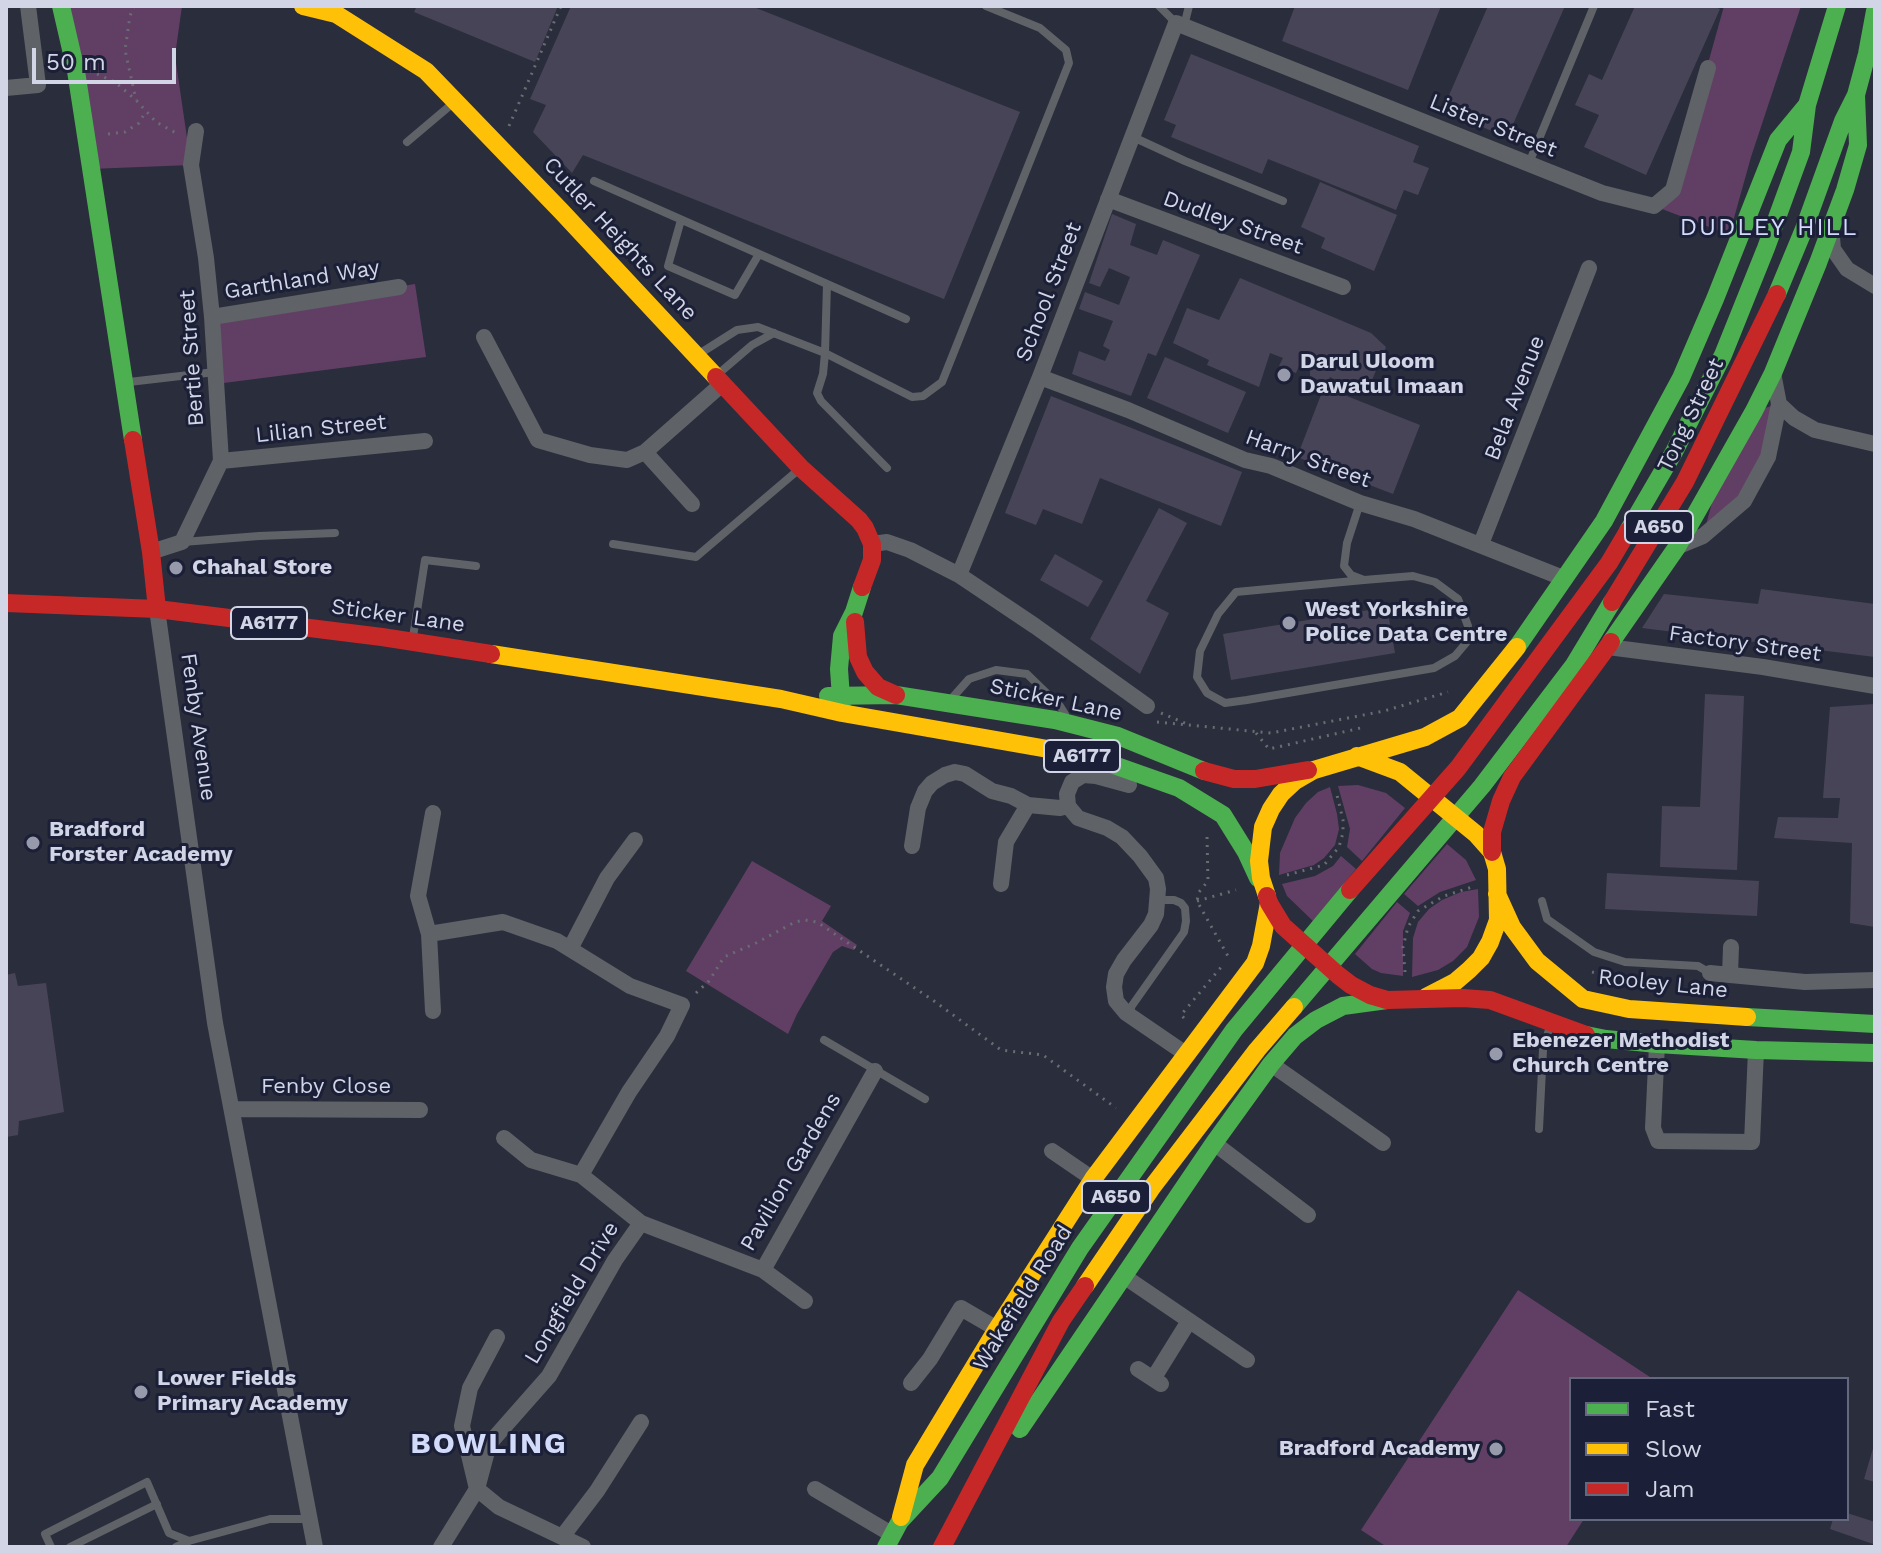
<!DOCTYPE html>
<style>
body{margin:0}
#map{position:relative;width:1881px;height:1553px;overflow:hidden;background:#2a2d3b;font-family:"Work Sans",sans-serif}
canvas{display:block}
.frame{position:absolute;inset:0;border:8px solid #d1d5e5;pointer-events:none}
.legend{position:absolute;left:1569px;top:1377px;width:280px;height:144px;box-sizing:border-box;background:#1b1f37;border:2px solid #64687d;margin:0;padding:10px 14px;list-style:none;font-size:24px;color:#d1d5e5}
.legend li{display:flex;align-items:center;gap:16px;height:40px}
.legend b{width:40px;border:2px solid #64687d}
.scale{position:absolute;left:32px;top:48px;width:144px;height:36px;box-sizing:border-box;border:4px solid #d1d5e5;border-top:0;padding-left:10px;font-size:24px;line-height:28px;white-space:nowrap;color:#d1d5e5;-webkit-text-stroke:6px #1b1f37;paint-order:stroke}
</style>
<div id="map">
<canvas width="1881" height="1553"></canvas>
<div class="frame"></div>
<ul class="legend">
<li><b style="height:10px;background:#4caf50"></b>Fast</li>
<li><b style="height:10px;background:#ffc107"></b>Slow</li>
<li><b style="height:10px;background:#c62828"></b>Jam</li>
</ul>
<div class="scale">50 m</div>
</div>
<script>
const g = document.querySelector('canvas').getContext('2d');
g.lineJoin = 'round';
function paint(path, color) {
  g.fillStyle = color;
  g.fill(path, 'evenodd');
}
function shape(rows) {
  const path = new Path2D();
  for (const r of rows) {
    path.moveTo(r[0], r[1]);
    for (let i = 2; i < r.length; i += 2) path.lineTo(r[i], r[i + 1]);
  }
  return path;
}
function stroke(path, color, width, dash) {
  g.strokeStyle = color;
  g.lineWidth = width;
  g.lineCap = dash ? 'butt' : 'round';
  g.setLineDash(dash || []);
  g.stroke(path);
}
function write(font, color, halo, rows, align = 'center') {
  g.font = font + ' "Work Sans",sans-serif';
  g.lineWidth = 6;
  g.setLineDash([]);
  g.textBaseline = 'middle';
  g.strokeStyle = halo;
  g.fillStyle = color;
  for (const [text, x, y, turn = 0] of rows) {
    g.save();
    g.translate(x, y);
    g.rotate((+turn || 0) * Math.PI / 180);
    g.textAlign = isNaN(turn) ? turn : align;
    if (halo) g.strokeText(text, 0, 0);
    g.fillText(text, 0, 0);
    g.restore();
  }
}
paint(shape([
 [61,6,182,6,175,56,191,165,90,169],
 [1724,6,1801,6,1751,157,1734,218,1733,236,1654,206,1673,189],
 [415,284,426,357,216,384,212,317],
 [1779,404,1744,501,1703,536,1720,473,1754,411],
 [1358,785,1386,793,1405,808,1362,861,1347,847,1350,829,1338,786],
 [1330,787,1337,814,1339,829,1335,845,1324,858,1314,865,1279,875,1280,853,1295,818,1306,803,1318,792],
 [1447,844,1466,860,1476,880,1440,892,1418,906,1404,894],
 [1341,856,1356,869,1313,921,1287,896,1282,884,1315,876,1333,866],
 [752,861,831,906,822,921,857,945,854,950,842,946,833,952,797,1014,788,1034,686,971],
 [1478,889,1479,917,1467,947,1453,961,1438,970,1412,977,1413,938,1418,922,1429,909,1442,900,1461,892],
 [1397,902,1410,913,1403,931,1403,976,1381,973,1372,969,1355,954],
 [1518,1290,1653,1379,1571,1379,1571,1519,1584,1519,1566,1547,1387,1547,1361,1530]
]), '#613f65');
paint(shape([
 [417,6,558,6,535,62,414,12],
 [571,6,751,6,1020,112,944,299,583,155,572,173,533,132,546,105,530,99],
 [1295,6,1441,6,1408,90,1282,41],
 [1488,6,1565,6,1507,138,1443,109],
 [1635,6,1713,6,1720,9,1646,175,1584,147,1599,115,1575,105,1589,74,1602,80],
 [1191,54,1419,146,1413,162,1429,168,1418,195,1404,190,1396,210,1268,159,1262,174,1171,137,1176,125,1164,120],
 [1320,182,1397,215,1374,271,1321,248,1325,238,1301,227],
 [1112,214,1136,224,1130,245,1157,255,1163,240,1200,255,1156,356,1148,353,1131,396,1072,374,1079,351,1105,361,1110,350,1103,346,1113,321,1079,309,1085,292,1119,305,1130,277,1109,268,1100,287,1089,283],
 [1240,278,1371,333,1386,347,1369,387,1358,380,1352,389,1330,377,1326,384,1310,376,1310,369,1299,366,1296,373,1279,366,1283,358,1270,353,1259,387,1207,365,1209,360,1173,343,1187,308,1219,320],
 [1165,357,1246,392,1228,433,1147,398],
 [1324,387,1420,425,1393,494,1297,457],
 [1051,396,1242,472,1221,526,1100,478,1082,524,1043,509,1036,525,1005,513],
 [1159,508,1187,523,1146,601,1169,613,1140,674,1090,639],
 [1055,554,1103,581,1088,607,1040,580],
 [1761,589,1875,604,1875,657,1642,628,1664,594,1758,604],
 [1387,607,1395,653,1231,680,1223,634],
 [1705,694,1744,696,1737,870,1660,867,1662,806,1700,807],
 [1875,704,1875,927,1850,923,1852,843,1774,838,1778,817,1838,818,1840,798,1823,798,1830,707],
 [1607,873,1759,881,1757,916,1605,909],
 [15,973,18,986,46,983,64,1112,19,1121,18,1135,6,1137,6,975],
 [1874,1445,1875,1445,1875,1482,1864,1479],
 [1847,1513,1875,1522,1875,1539,1873,1544,1830,1529,1833,1519,1847,1519]
]), '#484458');
stroke(shape([
 [134,6,130,16,125,50,136,100],
 [97,74,115,82,136,100,156,122,176,133],
 [509,126,561,6],
 [108,134,125,132,139,123,146,111],
 [1161,713,1187,724],
 [1157,722,1271,733,1384,711,1448,692],
 [1256,733,1269,749,1365,727],
 [1207,837,1208,881,1199,892,1197,901,1229,958,1227,960],
 [1287,875,1324,865,1339,847,1343,833,1343,820,1336,791],
 [1197,901,1236,890],
 [1405,972,1403,947,1408,927,1418,911,1444,896,1472,887],
 [1592,972,1627,981],
 [696,993,709,981,724,957,756,943,795,922,805,920,817,922,934,1001,1001,1050,1043,1055,1116,1108],
 [1184,1018,1181,1015,1222,966]
]), '#696c72', 3, [2, 6]);
stroke(shape([
 [1159,6,1176,23],
 [1184,26,1189,6],
 [1133,137,1185,161,1283,201],
 [407,142,452,104],
 [1529,163,1594,6],
 [594,181,827,284,825,353,823,374,817,393,821,401,887,468],
 [681,220,668,266,735,295,759,254],
 [827,284,906,319],
 [699,354,737,330,758,327,825,353,912,397,923,396,942,382,1069,63,1066,50,1040,28,986,6],
 [717,375,752,345,774,333],
 [129,382,215,372],
 [1360,503,1347,543,1344,566,1351,575,1364,580,1413,576,1435,582,1458,599,1468,626,1466,643,1455,656,1434,668,1247,700,1225,703,1207,693,1197,677,1200,651,1218,614,1236,592,1364,580],
 [183,542,259,536,335,533],
 [613,544,696,557,797,471],
 [413,637,425,560,476,566],
 [953,697,969,679,996,670,1027,674,1060,706,1065,714],
 [1542,901,1547,919,1594,952,1625,962,1698,966,1710,973],
 [1131,1015,1131,1007,1184,932,1186,921,1185,908,1181,903,1174,900,1158,900],
 [824,1040,925,1099],
 [1539,1129,1543,1050,1550,1026],
 [189,1541,270,1519,309,1519],
 [51,1547,45,1534,147,1482,169,1533,189,1541,176,1547],
 [70,1547,157,1504]
]), '#5f6266', 8);
stroke(shape([
 [6,88,38,85,28,6],
 [1108,199,1343,287],
 [1832,237,1833,249,1847,269,1875,286],
 [212,317,399,287],
 [484,337,538,440,590,455,627,460,645,452,721,385],
 [1040,377,1128,410,1245,460,1271,466,1360,503,1414,519,1563,578],
 [1779,404,1794,418,1815,430,1875,444],
 [645,452,692,504],
 [221,461,425,441],
 [872,544,887,542,910,550,959,575,1035,626,1147,706],
 [1481,544,1589,268],
 [1681,545,1703,536,1744,501,1768,457,1779,404,1774,378],
 [151,552,182,542,221,461,212,317,206,258,191,165,196,131],
 [959,575,1040,377,1176,23,1602,193,1654,206,1673,190,1708,68],
 [157,609,215,1023,315,1547],
 [1608,647,1763,667,1875,686],
 [1129,785,1096,776,1083,775,1072,782,1067,794,1068,806,1078,818,1107,828,1122,837,1140,856,1156,878,1158,889,1156,914,1151,925,1124,960,1116,974,1114,987,1116,1001,1126,1013,1186,1054],
 [912,846,918,808,925,791,932,783,945,775,955,772,965,774,992,791,1011,796,1028,805,1060,808,1068,806],
 [1001,884,1006,842,1028,805],
 [429,934,418,896,433,813],
 [570,949,607,878,635,840],
 [1710,973,1730,975,1731,947],
 [1730,975,1805,982,1875,980],
 [433,1011,429,934,503,922,557,941,630,986,682,1005,667,1036,629,1092,581,1175,641,1223,615,1260,549,1376,489,1444,477,1489,499,1507,583,1547],
 [1657,1044,1653,1128,1658,1141,1752,1142,1756,1050],
 [1271,1064,1383,1143],
 [232,1109,420,1110],
 [504,1138,531,1160,581,1175],
 [1214,1143,1308,1215],
 [1052,1151,1093,1179],
 [641,1223,763,1270,875,1071],
 [763,1270,805,1301],
 [1125,1277,1247,1360],
 [1138,1369,1161,1384],
 [1153,1379,1189,1321],
 [911,1383,930,1359,961,1308,997,1329],
 [815,1489,893,1535],
 [562,1537,597,1491,641,1422],
 [441,1547,477,1489,462,1426,470,1388,497,1337]
]), '#5f6266', 16);
stroke(shape([
 [61,6,76,71,133,440],
 [1777,294,1804,229,1843,121,1856,95],
 [1628,531,1674,452,1723,355,1766,248,1801,152,1807,105],
 [1611,642,1677,547,1754,411,1773,373,1818,263,1845,190,1858,145,1856,95,1867,54,1875,11],
 [1517,647,1604,521,1681,378,1715,299,1778,140,1807,105,1837,6],
 [828,696,896,695,1055,720,1118,736,1204,771],
 [842,712,839,669,842,636,854,612,862,587],
 [1111,764,1179,788,1223,815,1246,852,1258,878],
 [1294,1007,1482,786,1574,665,1612,602],
 [1747,1017,1875,1024],
 [1586,1035,1606,1039,1657,1044,1756,1050,1875,1053],
 [1020,1429,1214,1143,1271,1064,1295,1036,1316,1020,1343,1006,1387,1000],
 [886,1547,900,1521,940,1478,1080,1248,1234,1030,1350,890]
]), '#4caf50', 18);
stroke(shape([
 [303,6,336,14,426,71,562,212,716,377],
 [491,654,781,699,842,713,1065,752,1111,764],
 [1357,756,1400,772,1476,834,1492,852,1497,869,1498,920,1490,942,1481,958,1469,970,1455,982,1426,997],
 [1497,894,1512,927,1537,961,1583,999,1629,1009,1747,1017],
 [1267,896,1261,878,1259,861,1263,827,1271,809,1281,794,1295,781,1314,770,1425,737,1460,718,1517,647],
 [1085,1286,1153,1186,1257,1050,1294,1007],
 [901,1517,915,1465,997,1329,1093,1179,1255,963,1261,946,1269,903]
]), '#ffc107', 18);
stroke(shape([
 [716,377,801,468,859,520,865,528,872,544,872,560,862,587],
 [133,440,151,552,157,609],
 [1612,602,1685,482,1777,294],
 [6,603,157,609,382,637,491,654],
 [855,622,858,657,865,672,878,687,896,695],
 [1204,771,1234,779,1255,779,1308,770],
 [1492,852,1492,832,1501,801,1512,777,1611,642],
 [1350,890,1458,768,1609,563,1628,531],
 [1267,896,1269,903,1283,926,1338,975,1351,985,1370,995,1387,1000,1463,998,1490,1000,1586,1035],
 [942,1547,1061,1321,1085,1286]
]), '#c62828', 18);
for (const [x, y, r, color] of [
 [1284,375,8,"#979aaa"],
 [176,568,8,"#979aaa"],
 [1289,623,8,"#979aaa"],
 [33,843,8,"#979aaa"],
 [1496,1054,8,"#979aaa"],
 [141,1392,8,"#979aaa"],
 [1496,1449,8,"#979aaa"]
]) {
  const dot = new Path2D();
  dot.arc(x, y, r, 0, 2 * Math.PI);
  g.fillStyle = color;
  g.fill(dot);
  stroke(dot, '#1b1f37', 3);
}
for (const [x, y, w] of [
 [1659,527,68],
 [269,623,76],
 [1082,756,76],
 [1116,1197,68]
]) {
  const box = new Path2D();
  box.roundRect(x - w / 2, y - 16, w, 32, 6);
  g.fillStyle = '#1b1f37';
  g.fill(box);
  stroke(box, '#d1d5e5', 2);
}
write('bold 20px', '#d1d5e5', null, [
 ["A650",1659,527],
 ["A6177",269,623],
 ["A6177",1082,756],
 ["A650",1116,1197]
]);
write('22px', '#d1d5e5', '#1b1f37', [
 ["Lister Street",1493,126,22],
 ["Dudley Street",1233,223,20],
 ["Cutler Heights Lane",620,239,47],
 ["Garthland Way",302,280,-9],
 ["School Street",1049,292,-69],
 ["Bertie Street",192,358,-94],
 ["Bela Avenue",1515,398,-69],
 ["Tong Street",1691,415,-64],
 ["Lilian Street",321,429,-6],
 ["Harry Street",1308,459,20],
 ["Sticker Lane",398,616,8],
 ["Factory Street",1745,644,8],
 ["Sticker Lane",1056,700,12],
 ["Fenby Avenue",198,727,82],
 ["Rooley Lane",1663,984,6],
 ["Fenby Close",326,1087],
 ["Pavilion Gardens",791,1172,-60],
 ["Longfield Drive",572,1293,-59],
 ["Wakefield Road",1023,1298,-58]
]);
write('bold 22px', '#d1d5e5', '#1b1f37', [
 ["Darul Uloom",1300,362],
 ["Dawatul Imaan",1300,387],
 ["Chahal Store",192,568],
 ["West Yorkshire",1305,610],
 ["Police Data Centre",1305,635],
 ["Bradford",49,830],
 ["Forster Academy",49,855],
 ["Ebenezer Methodist",1512,1041],
 ["Church Centre",1512,1066],
 ["Lower Fields",157,1379],
 ["Primary Academy",157,1404],
 ["Bradford Academy",1480,1449,"right"]
], 'left');
g.letterSpacing = '2px';
write('24px', '#d3dbfb', '#1b1f37', [
 ["DUDLEY HILL",1769,228]
]);
g.letterSpacing = '0px';
g.letterSpacing = '2px';
write('bold 30px', '#d3dbfb', '#1b1f37', [
 ["BOWLING",489,1444]
]);
g.letterSpacing = '0px';
</script>
